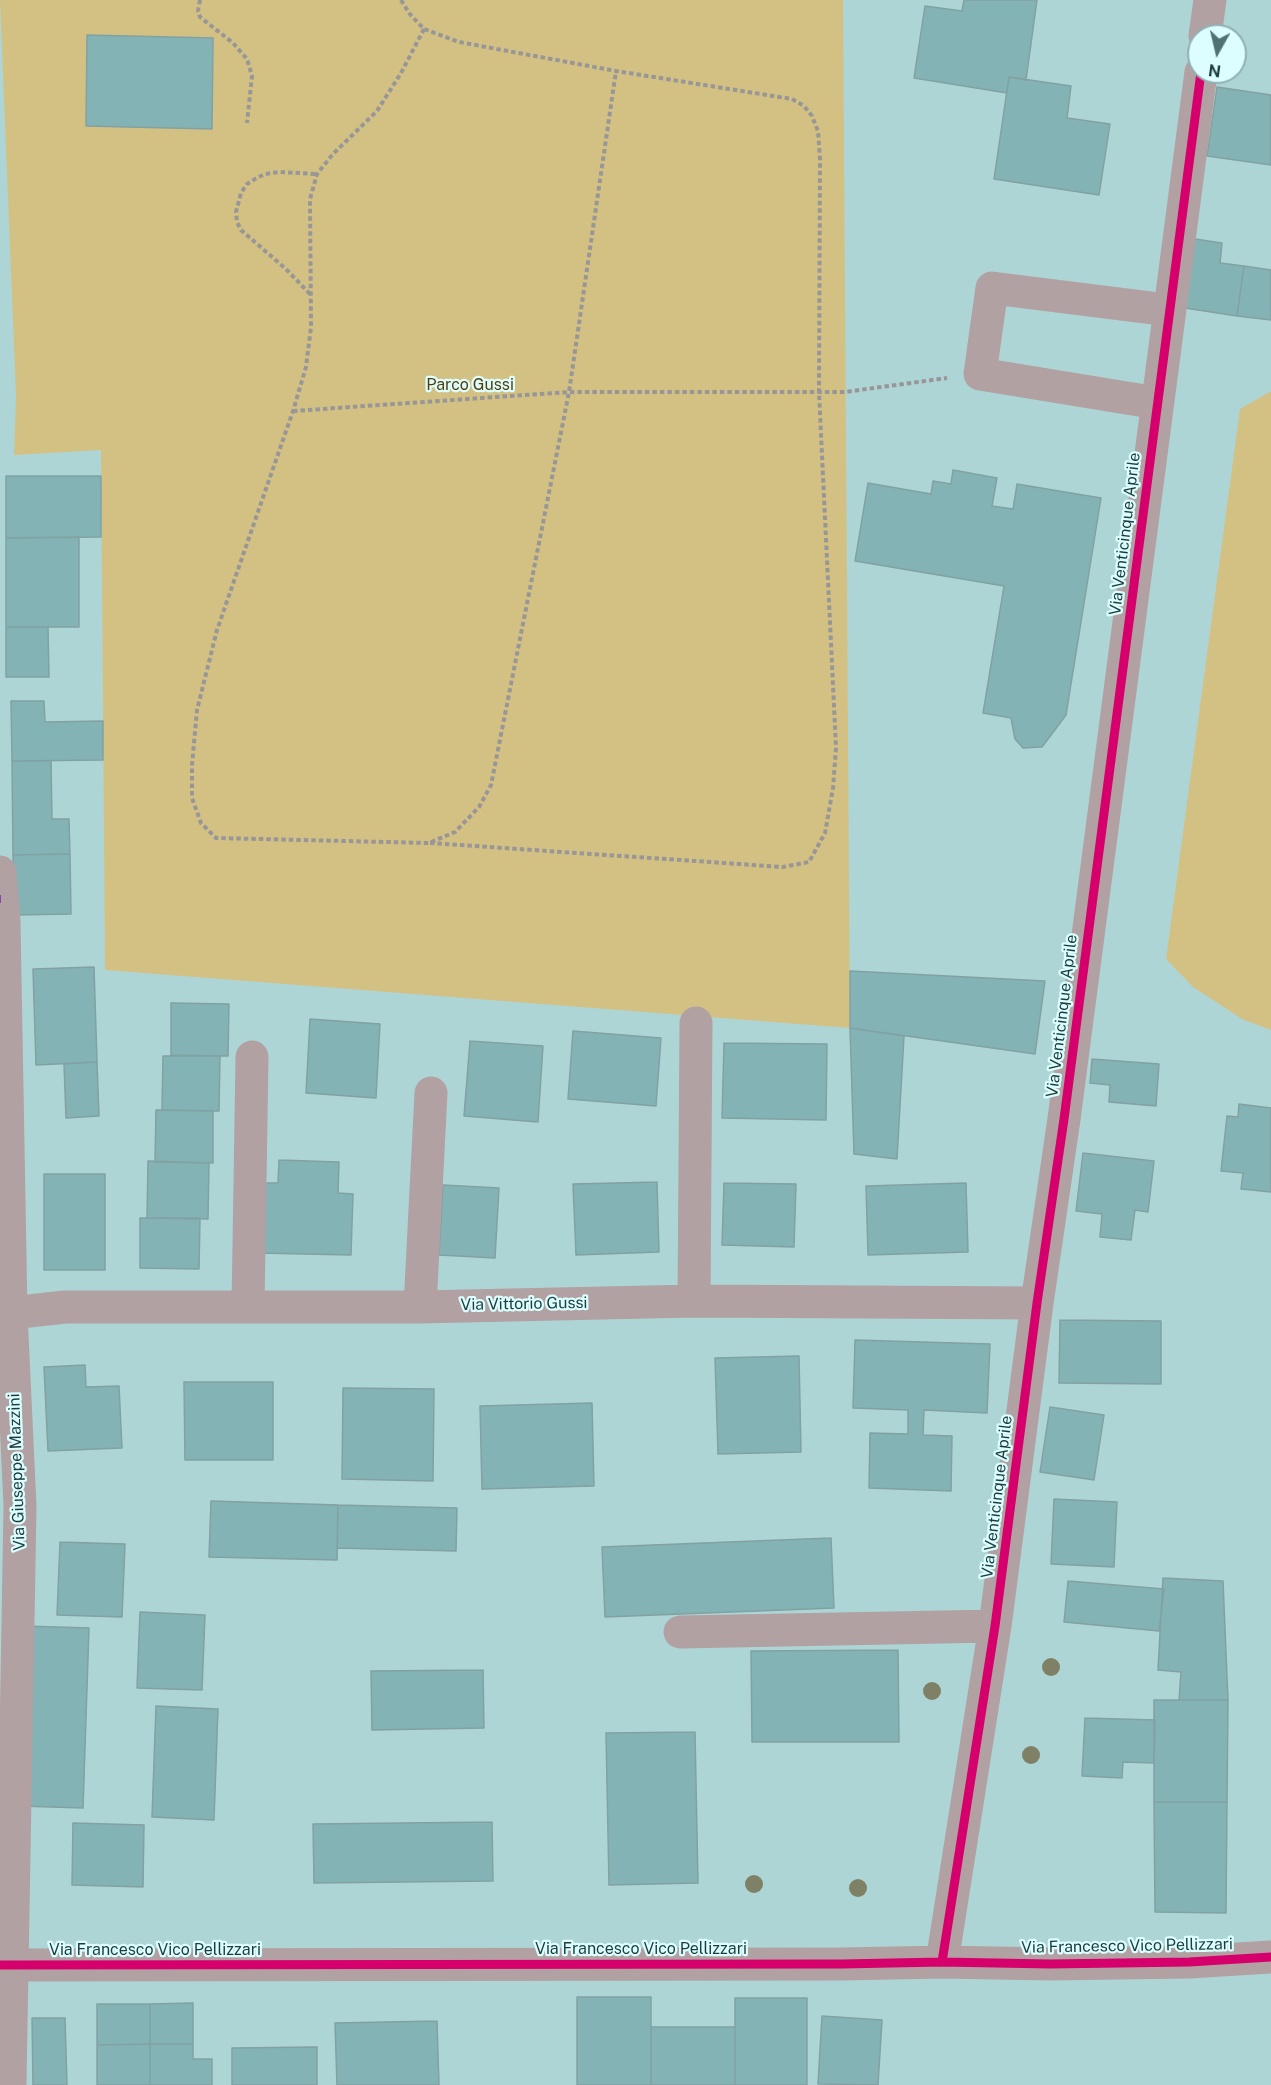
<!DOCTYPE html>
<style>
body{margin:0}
#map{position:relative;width:1271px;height:2085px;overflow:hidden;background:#aed5d5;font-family:"Public Sans",sans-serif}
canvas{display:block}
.north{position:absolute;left:1187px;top:24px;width:60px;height:60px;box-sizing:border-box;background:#dcfeff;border:2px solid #90b0b1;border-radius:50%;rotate:188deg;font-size:16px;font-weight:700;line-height:24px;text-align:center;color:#1e3c3d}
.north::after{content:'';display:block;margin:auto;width:21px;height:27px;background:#507272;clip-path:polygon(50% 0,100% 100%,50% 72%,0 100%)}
</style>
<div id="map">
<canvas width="1271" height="2085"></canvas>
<div class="north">N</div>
</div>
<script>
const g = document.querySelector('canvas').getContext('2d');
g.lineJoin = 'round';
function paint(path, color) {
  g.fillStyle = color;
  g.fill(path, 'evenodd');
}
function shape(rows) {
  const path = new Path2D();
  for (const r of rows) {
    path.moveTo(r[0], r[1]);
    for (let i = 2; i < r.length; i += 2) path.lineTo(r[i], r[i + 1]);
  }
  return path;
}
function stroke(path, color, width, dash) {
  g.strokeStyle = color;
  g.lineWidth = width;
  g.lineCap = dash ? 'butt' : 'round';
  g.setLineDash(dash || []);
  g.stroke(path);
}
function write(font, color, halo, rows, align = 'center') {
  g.font = font + ' "Public Sans",sans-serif';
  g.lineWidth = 4.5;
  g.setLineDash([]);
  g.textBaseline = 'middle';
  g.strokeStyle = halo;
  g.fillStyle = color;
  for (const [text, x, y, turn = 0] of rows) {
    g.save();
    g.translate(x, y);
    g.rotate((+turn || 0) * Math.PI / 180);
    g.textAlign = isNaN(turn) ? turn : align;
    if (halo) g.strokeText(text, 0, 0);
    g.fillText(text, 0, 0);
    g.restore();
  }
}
paint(shape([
 [0,0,843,0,850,1028,105,970,101,450,14,455,16,396],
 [1271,391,1271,1030,1242,1019,1193,987,1166,959,1240,409]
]), '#d3c184');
const building = shape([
 [964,0,1037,0,1026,80,1009,77,1007,93,914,78,925,6,962,11,964,0],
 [87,35,213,38,212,129,86,126,87,35],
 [1009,77,1071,86,1067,118,1110,124,1099,195,994,179,1009,77],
 [1217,87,1271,95,1271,165,1207,156,1217,87],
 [1195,239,1222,243,1220,263,1244,266,1237,316,1185,308,1195,239],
 [1244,266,1271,270,1271,320,1237,316,1244,266],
 [953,470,997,478,992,506,1013,509,1017,484,1101,498,1066,715,1042,747,1023,748,1015,739,1011,718,983,713,1004,586,855,561,868,483,931,494,933,481,951,484,953,470],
 [6,476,101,476,101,537,6,538,6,476],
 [79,537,79,627,6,627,6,538,79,537],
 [6,627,48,627,49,677,6,677,6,627],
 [11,701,44,701,45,722,103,721,103,760,12,761,11,701],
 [12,761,51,761,52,819,69,819,70,854,13,855,12,761],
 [70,854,71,914,14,915,13,855,70,854],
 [94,967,97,1062,36,1065,33,969,94,967],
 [850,971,1045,981,1035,1054,850,1028,850,971],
 [171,1003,229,1004,228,1056,171,1055,171,1003],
 [310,1019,380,1024,376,1098,306,1093,310,1019],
 [850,1028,904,1036,897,1159,854,1154,850,1028],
 [573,1031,661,1038,656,1106,568,1099,573,1031],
 [470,1041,543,1046,538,1122,464,1116,470,1041],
 [724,1043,827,1044,826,1120,722,1118,724,1043],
 [163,1056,220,1056,219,1111,162,1110,163,1056],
 [1092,1059,1159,1064,1156,1106,1109,1102,1110,1085,1090,1083,1092,1059],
 [97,1062,99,1116,66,1118,64,1064,97,1062],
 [1239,1104,1271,1108,1271,1192,1241,1189,1243,1173,1221,1171,1227,1116,1238,1117,1239,1104],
 [156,1110,213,1111,213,1163,155,1162,156,1110],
 [1083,1153,1154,1161,1148,1212,1135,1210,1131,1240,1100,1237,1102,1214,1076,1211,1083,1153],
 [279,1160,339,1162,338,1193,353,1194,351,1255,257,1253,260,1183,278,1183,279,1160],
 [148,1161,209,1163,208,1219,147,1218,148,1161],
 [44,1174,105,1174,105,1270,44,1270,44,1174],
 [657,1182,659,1252,576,1255,573,1184,657,1182],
 [724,1183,796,1184,794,1247,722,1245,724,1183],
 [966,1183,968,1252,868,1255,866,1186,966,1183],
 [443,1185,499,1188,495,1258,439,1255,443,1185],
 [140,1218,200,1218,199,1269,140,1268,140,1218],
 [1060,1320,1161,1321,1161,1384,1059,1383,1060,1320],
 [855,1340,990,1344,987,1413,924,1410,923,1435,952,1436,951,1491,869,1488,870,1433,908,1434,908,1410,853,1408,855,1340],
 [799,1356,801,1452,718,1454,715,1358,799,1356],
 [85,1365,86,1387,119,1386,122,1448,48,1451,44,1367,85,1365],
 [184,1382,273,1382,273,1460,185,1460,184,1382],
 [343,1388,434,1389,433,1481,342,1479,343,1388],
 [592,1403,594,1486,482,1489,480,1406,592,1403],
 [1050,1407,1104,1415,1094,1480,1040,1472,1050,1407],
 [1054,1499,1117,1502,1114,1567,1051,1564,1054,1499],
 [211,1501,338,1505,337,1560,209,1557,211,1501],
 [338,1505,457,1508,456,1551,337,1548,338,1505],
 [831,1538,834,1608,605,1617,602,1547,831,1538],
 [60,1542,125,1544,122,1617,57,1615,60,1542],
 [1163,1578,1223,1581,1228,1700,1179,1700,1181,1672,1158,1670,1163,1578],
 [1068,1581,1164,1589,1159,1631,1064,1622,1068,1581],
 [140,1612,205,1615,202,1690,137,1688,140,1612],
 [25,1626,89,1628,83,1808,19,1806,25,1626],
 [898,1650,899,1742,752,1742,751,1651,898,1650],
 [483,1670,484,1728,372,1730,371,1671,483,1670],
 [1154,1700,1228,1700,1227,1802,1154,1802,1154,1700],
 [156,1706,218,1709,214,1820,152,1817,156,1706],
 [1085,1718,1155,1720,1154,1763,1123,1762,1122,1778,1082,1776,1085,1718],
 [695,1732,698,1883,609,1885,606,1733,695,1732],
 [1154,1802,1227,1802,1226,1913,1155,1912,1154,1802],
 [492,1822,493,1881,314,1883,313,1824,492,1822],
 [73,1823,144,1825,143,1887,72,1885,73,1823],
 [577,1997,651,1997,651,2085,577,2085,577,1997],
 [735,1998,807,1998,807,2085,735,2085,735,1998],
 [193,2003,193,2044,150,2044,150,2004,193,2003],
 [97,2004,150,2004,150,2044,97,2045,97,2004],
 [822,2016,882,2020,878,2085,818,2084,822,2016],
 [32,2018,65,2018,67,2085,33,2085,32,2018],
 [437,2021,439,2085,337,2085,335,2023,437,2021],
 [651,2027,735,2027,735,2085,651,2085,651,2027],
 [150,2044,150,2085,97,2085,97,2045,150,2044],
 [150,2044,193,2044,193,2059,212,2059,212,2085,150,2085,150,2044],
 [317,2047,317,2085,232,2085,232,2048,317,2047]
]);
paint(building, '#83b3b4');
stroke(building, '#82a1a2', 1.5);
stroke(shape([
 [200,0,198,11,200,17,233,43,247,59,252,76,247,123],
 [401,0,409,13,424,29,459,42,616,71,792,99,804,106,812,116,818,131,820,159,819,392,836,748,833,788,825,833,809,862,783,867,430,843],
 [424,29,401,73,377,111,333,154,317,174,310,199,311,327,306,367,293,411,217,630,197,710,192,765,192,798,201,823,216,838,429,843,455,832,479,807,491,785,569,392,616,71],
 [310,294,286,269,241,230,237,222,236,212,241,193,247,184,255,179,265,174,279,172,317,174],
 [293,411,569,392,845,392,947,378]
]), '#999697', 4, [4.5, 3]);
stroke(shape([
 [1205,36,1210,0],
 [1157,403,980,374,992,288,1168,310],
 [0,872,4,921,11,1313,20,1506,10,2085],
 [694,1301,696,1023],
 [248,1306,252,1057],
 [420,1307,431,1093],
 [11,1313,65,1307,420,1307,694,1301,1037,1303],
 [680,1632,995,1626],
 [942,1962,995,1626,1037,1303,1064,1119,1201,72],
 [0,1965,842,1964,942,1962,1050,1964,1189,1962,1271,1957]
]), '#b2a1a2', 33);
stroke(shape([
 [0,899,1,899]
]), '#8e44ad', 8, [15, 8]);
stroke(shape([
 [942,1962,995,1626,1037,1303,1064,1119,1201,72],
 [0,1965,842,1964,942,1962,1050,1964,1189,1962,1271,1957]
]), '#d6006c', 9);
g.fillStyle = '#7f8166';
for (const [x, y] of [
 [1051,1667],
 [932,1691],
 [1031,1755],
 [754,1884],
 [858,1888]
]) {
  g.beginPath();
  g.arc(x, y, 9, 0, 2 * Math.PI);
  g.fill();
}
write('16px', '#583d0b', '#dcfeff', [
 ["Parco Gussi",470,385]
]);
write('16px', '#1e3c3d', '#dcfeff', [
 ["Via Venticinque Aprile",1125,534,-83],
 ["Via Venticinque Aprile",1062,1016,-83],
 ["Via Vittorio Gussi",524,1304,-1],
 ["Via Giuseppe Mazzini",17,1472,-92],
 ["Via Venticinque Aprile",997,1497,-83],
 ["Via Francesco Vico Pellizzari",1127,1946,-1],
 ["Via Francesco Vico Pellizzari",641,1949],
 ["Via Francesco Vico Pellizzari",155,1950]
]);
</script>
